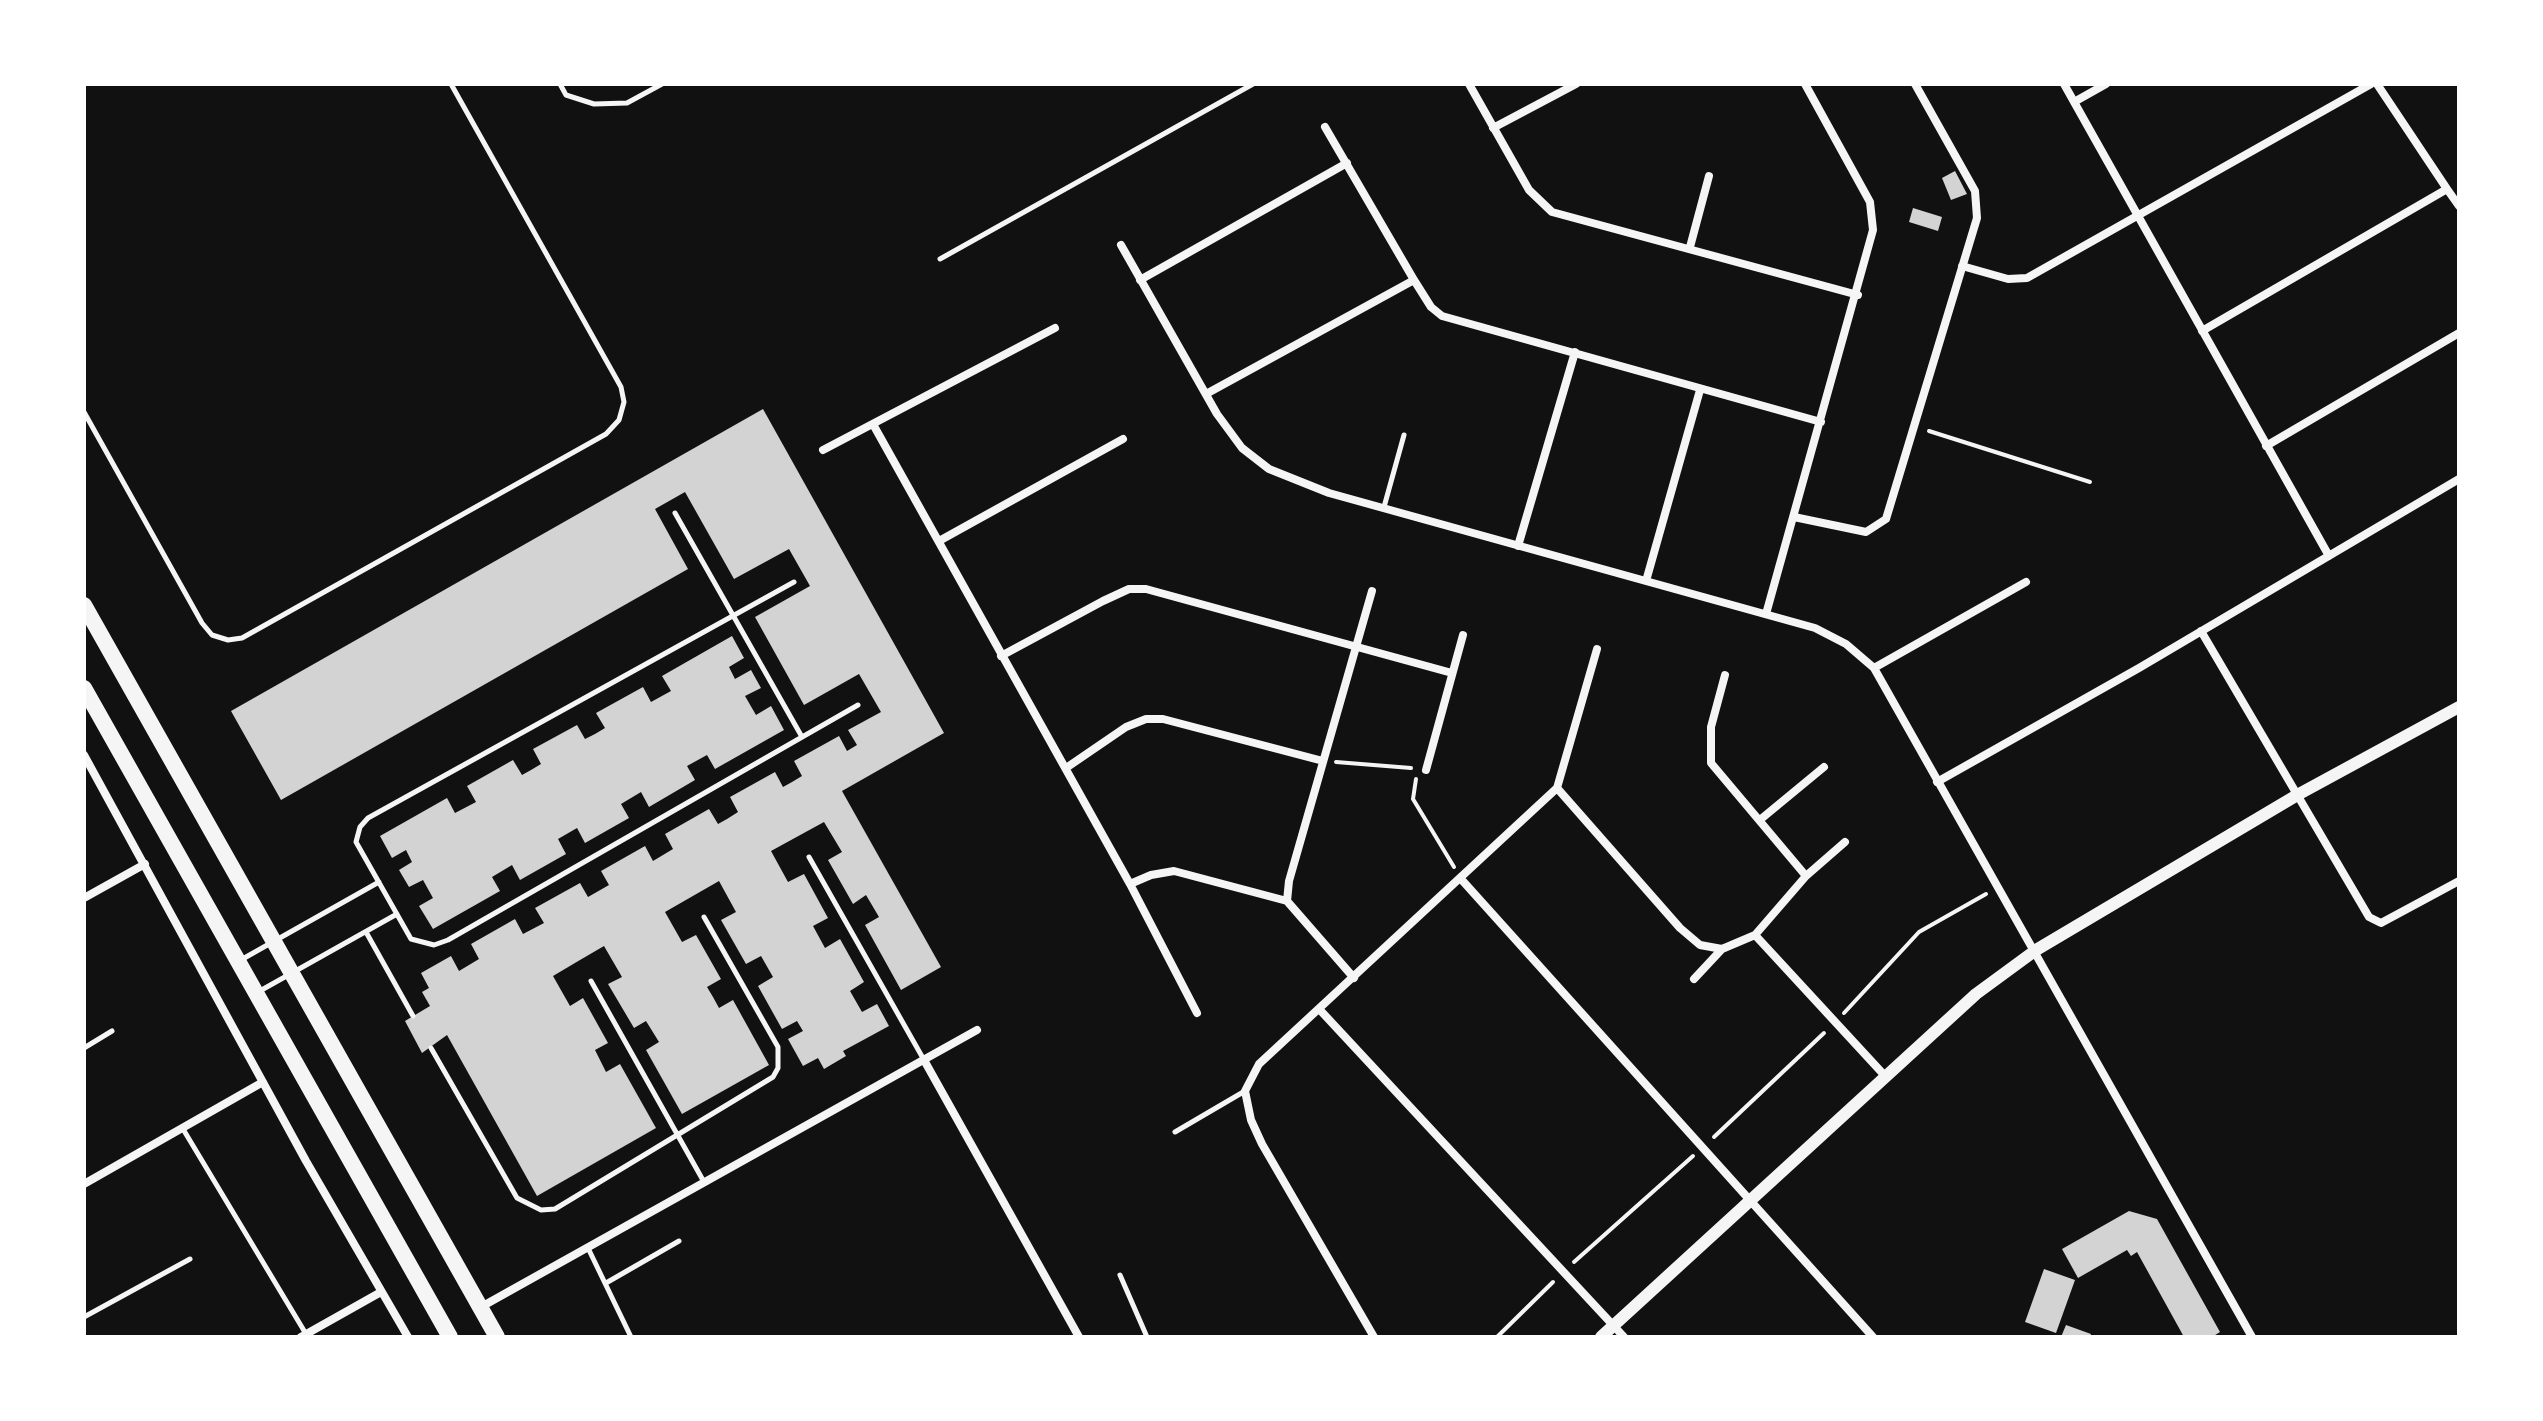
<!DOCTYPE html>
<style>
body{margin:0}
#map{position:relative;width:2543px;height:1421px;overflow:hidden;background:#111;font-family:Lora,serif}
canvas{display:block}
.frame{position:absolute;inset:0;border:86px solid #fff;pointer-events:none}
</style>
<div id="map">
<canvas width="2543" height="1421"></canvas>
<div class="frame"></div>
</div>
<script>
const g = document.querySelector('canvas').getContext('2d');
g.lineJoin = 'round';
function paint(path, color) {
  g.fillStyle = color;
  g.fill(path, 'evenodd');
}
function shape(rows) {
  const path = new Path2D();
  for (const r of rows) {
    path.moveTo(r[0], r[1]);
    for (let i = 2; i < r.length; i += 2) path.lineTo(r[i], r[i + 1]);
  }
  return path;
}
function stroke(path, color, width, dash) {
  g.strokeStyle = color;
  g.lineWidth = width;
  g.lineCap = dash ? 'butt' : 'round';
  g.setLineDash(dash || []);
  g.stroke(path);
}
paint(shape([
 [1955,171,1967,194,1951,200,1942,178],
 [1913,208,1942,217,1938,231,1909,222],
 [763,409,944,733,842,791,941,967,901,990,865,925,879,917,866,895,853,904,828,860,842,852,824,822,771,851,788,882,804,874,828,918,813,926,825,948,840,939,864,982,850,991,862,1012,877,1004,889,1026,843,1051,846,1056,824,1069,818,1058,803,1066,788,1039,803,1031,797,1021,782,1029,758,986,773,977,761,956,746,964,721,920,736,912,719,881,665,912,682,942,696,935,721,979,707,987,713,997,719,1008,733,1000,769,1065,682,1114,646,1050,659,1042,646,1021,634,1028,608,984,622,977,604,946,580,960,553,976,570,1006,583,998,608,1043,595,1050,606,1072,620,1064,656,1128,537,1196,447,1035,422,1053,405,1021,430,1006,422,992,429,988,421,973,451,956,459,971,479,959,471,944,515,919,523,934,544,923,535,908,580,883,588,897,609,885,601,871,645,846,653,861,673,849,665,834,709,809,718,824,727,819,738,812,730,797,775,772,783,787,792,782,802,776,794,761,839,736,847,751,857,745,848,730,881,712,859,674,804,705,755,617,810,586,789,549,734,579,685,492,655,509,688,569,281,800,231,711],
 [732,636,744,658,729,667,735,679,751,670,761,688,745,696,756,715,771,706,784,730,715,769,707,755,687,766,695,780,649,807,641,792,621,804,629,818,585,843,577,828,558,839,566,854,520,880,512,865,492,877,500,891,433,929,419,906,433,898,423,880,409,887,399,870,412,862,406,850,392,858,380,836,447,798,455,813,476,802,467,786,513,760,522,775,531,770,541,764,533,749,577,725,585,739,595,734,605,728,596,713,643,687,651,702,671,691,662,676],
 [2129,1211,2157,1219,2220,1332,2212,1337,2184,1337,2137,1252,2131,1256,2127,1250,2078,1278,2062,1249],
 [2044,1269,2075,1280,2056,1333,2025,1322],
 [2066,1325,2091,1334,2090,1337,2061,1337]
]), '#d3d3d3');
stroke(shape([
 [1929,431,2090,482],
 [1336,762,1411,768],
 [1416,779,1413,799,1454,867],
 [1844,1013,1919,932,1986,894],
 [1714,1137,1824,1033],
 [1574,1262,1693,1156],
 [1497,1337,1553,1282]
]), '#f5f5f5', 4);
stroke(shape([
 [560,84,566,95,594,104,627,103,662,84],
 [940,259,1253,84],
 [84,412,202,623,212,635,228,640,242,638,606,434,619,420,624,402,621,387,451,84],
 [1384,507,1404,435],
 [675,513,802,737],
 [794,582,368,818,360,827,356,842,411,939,434,945,448,940,858,705],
 [809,857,924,1060],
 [366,932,413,1016],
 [239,961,379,882],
 [591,981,704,1182],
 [258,992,397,914],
 [84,1048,112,1031],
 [431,1048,517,1198,541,1210,555,1209,773,1077,778,1068,778,1047,704,917],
 [183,1129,306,1334],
 [1175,1132,1245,1091],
 [588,1248,631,1337],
 [1120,1275,1147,1337],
 [606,1283,679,1241],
 [84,1317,190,1259]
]), '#f5f5f5', 5);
stroke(shape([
 [1469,84,1529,190,1552,212,1858,295],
 [2064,84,2329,556],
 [2074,102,2106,84],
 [1325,127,1414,280,1431,307,1442,316,1821,422],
 [1493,128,1576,84],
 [2447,189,2459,206],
 [1121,245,1217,414,1242,448,1269,469,1329,493,1815,628,1846,644,1874,668,2252,1337],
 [1690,247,1709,176],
 [1962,266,2008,279,2027,278,2371,84],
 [1140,280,1347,163],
 [2202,331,2447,189,2377,84],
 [1206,394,1414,280],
 [874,426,1130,884,1197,1013],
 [2266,446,2459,333],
 [823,450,1055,328],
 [1794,517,1866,532,1886,519,1977,218,1975,191,1915,84],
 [939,541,1123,439],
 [1518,546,1575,352],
 [1646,581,1700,390],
 [1766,614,1873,230,1870,202,1805,84],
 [2201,631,2369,917,2381,923,2459,881],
 [1001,656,1103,601,1129,589,1146,589,1452,673],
 [1874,668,2026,582],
 [1725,675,1711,727,1711,763,1806,876],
 [84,755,306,1161,408,1337],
 [1066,768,1126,727,1146,719,1163,719,1323,761],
 [1426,770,1463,635],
 [1937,782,2139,668,2459,479],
 [1557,788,1680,928,1700,945,1722,949],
 [1761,819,1824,767],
 [1461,879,1873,1337],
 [1130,884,1151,875,1174,871,1287,901,1354,978],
 [84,898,145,864],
 [1287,901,1289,881,1372,591],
 [1755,935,1886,1077],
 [1694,979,1722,949,1755,935,1806,876,1845,842],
 [1320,1010,1624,1337],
 [924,1060,1079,1337],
 [84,1184,263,1082],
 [481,1307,977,1030],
 [301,1337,381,1292],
 [1374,1337,1262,1144,1251,1120,1245,1091,1259,1064,1557,788,1597,649]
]), '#f5f5f5', 8);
stroke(shape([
 [1601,1337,1976,994,2036,950,2299,794,2459,707]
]), '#f5f5f5', 12);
stroke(shape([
 [84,605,497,1337],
 [84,688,450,1337]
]), '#f5f5f5', 16);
</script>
